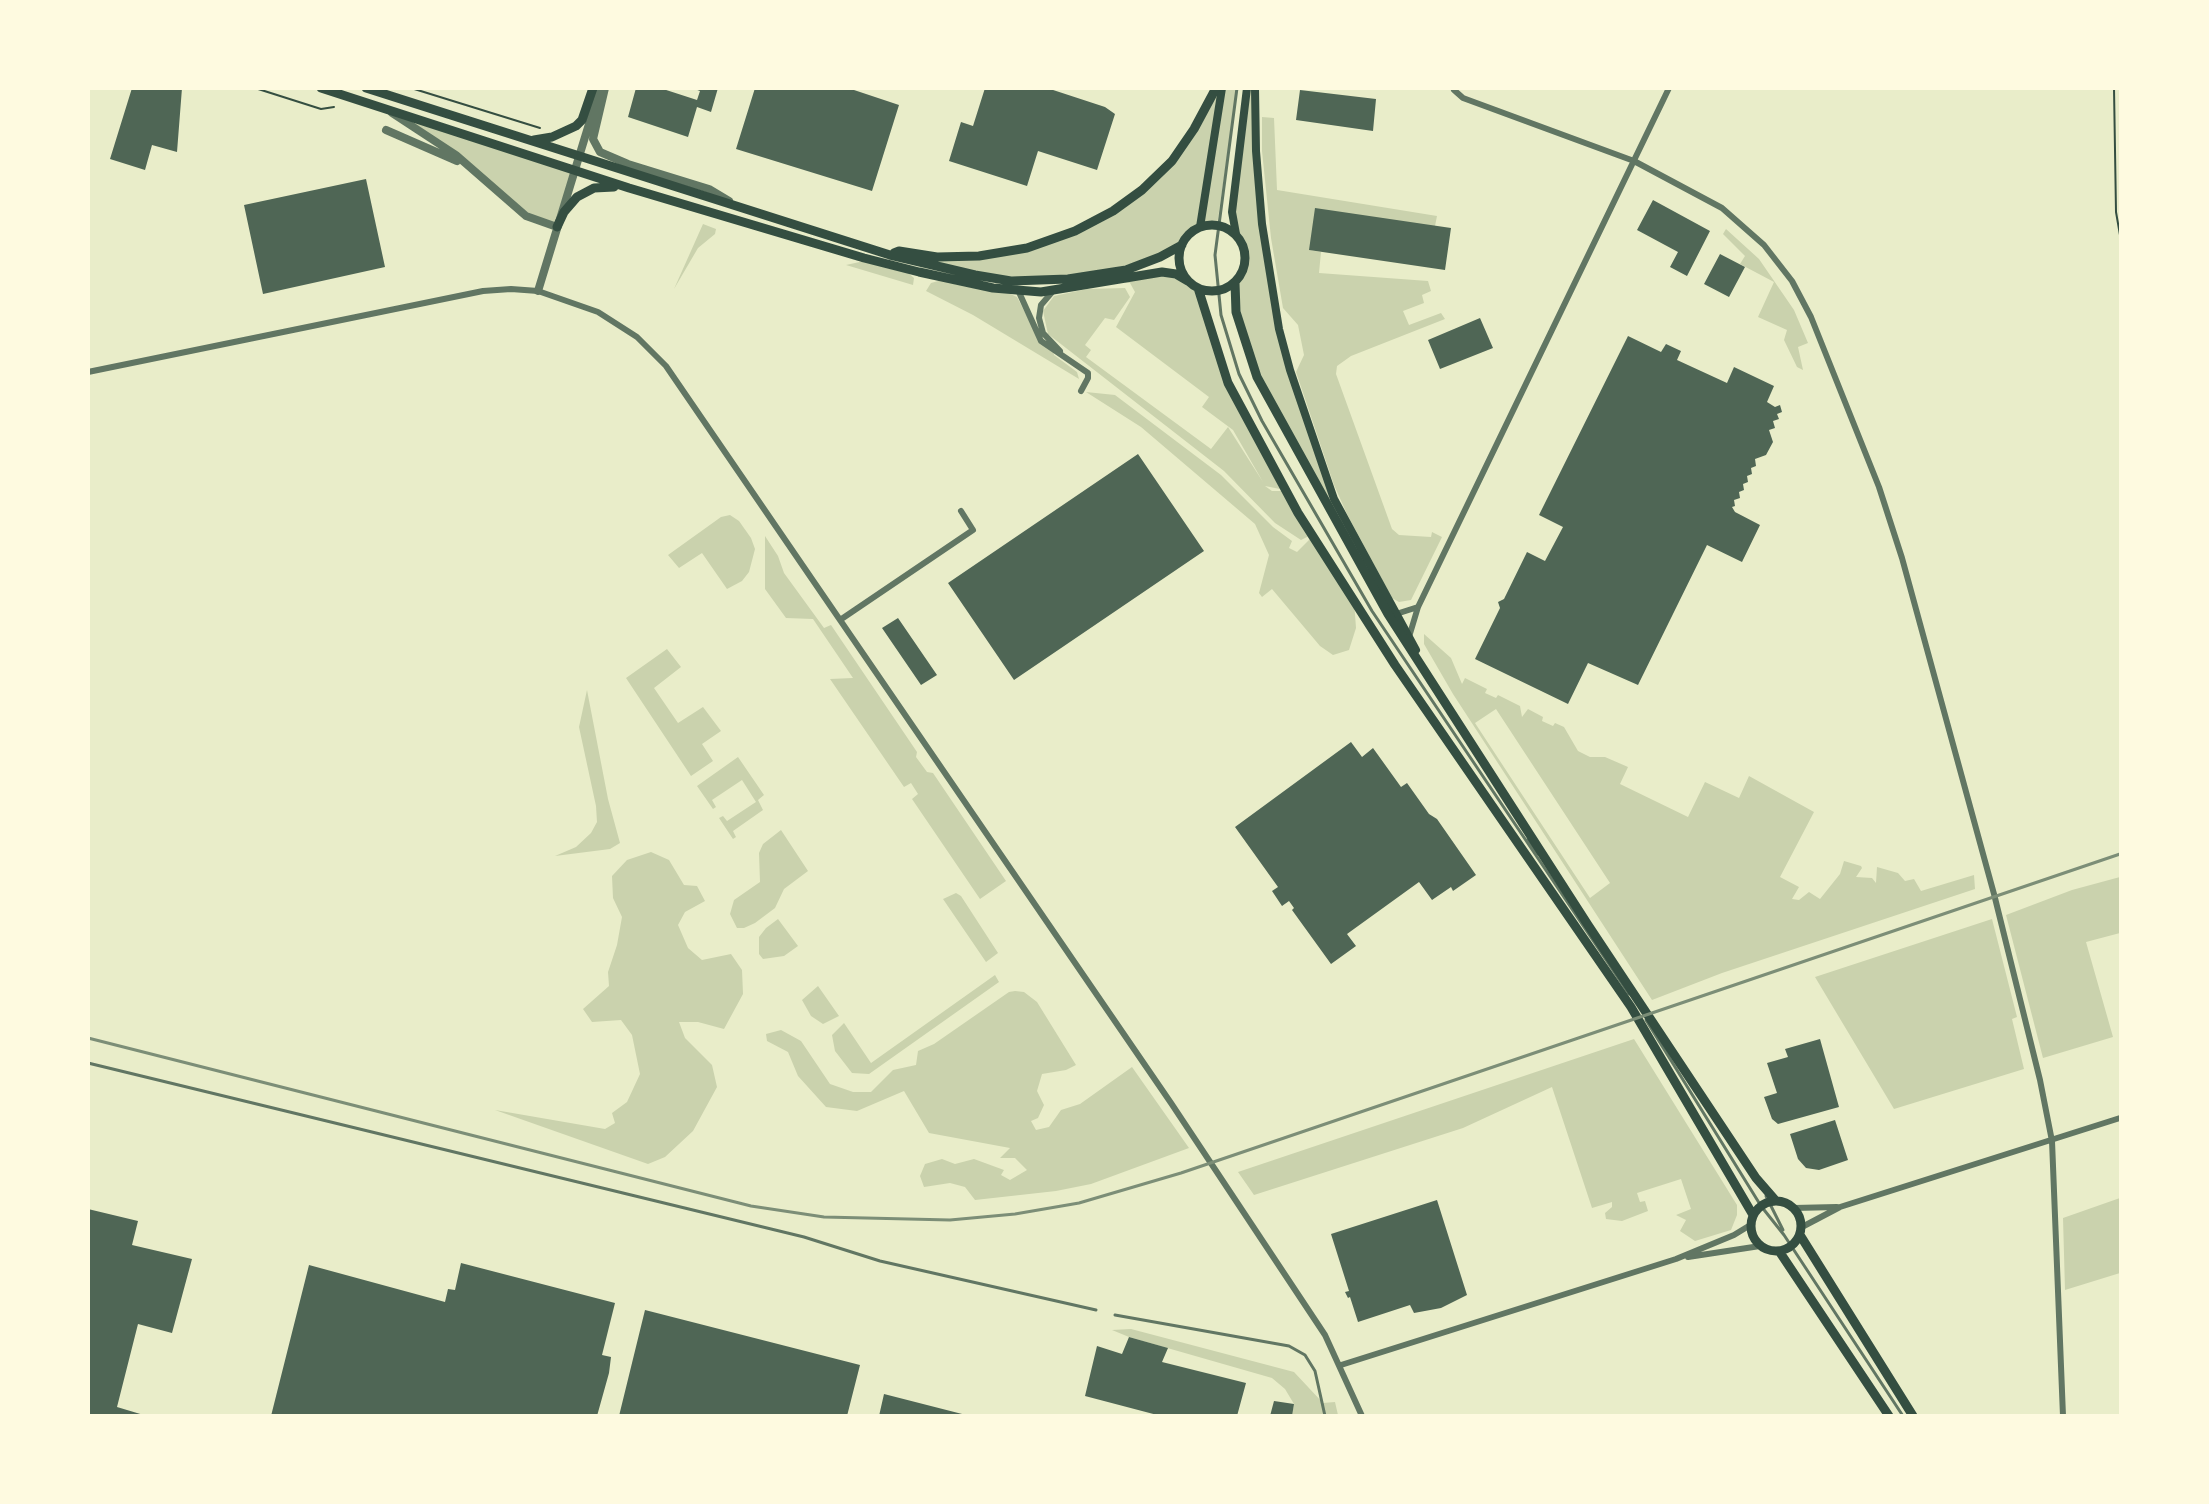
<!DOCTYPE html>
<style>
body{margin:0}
#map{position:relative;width:2209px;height:1504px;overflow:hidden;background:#e9edc9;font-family:"Roboto Serif",serif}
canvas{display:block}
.frame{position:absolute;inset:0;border:90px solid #fefae0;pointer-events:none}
</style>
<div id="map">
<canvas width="2209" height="1504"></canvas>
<div class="frame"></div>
</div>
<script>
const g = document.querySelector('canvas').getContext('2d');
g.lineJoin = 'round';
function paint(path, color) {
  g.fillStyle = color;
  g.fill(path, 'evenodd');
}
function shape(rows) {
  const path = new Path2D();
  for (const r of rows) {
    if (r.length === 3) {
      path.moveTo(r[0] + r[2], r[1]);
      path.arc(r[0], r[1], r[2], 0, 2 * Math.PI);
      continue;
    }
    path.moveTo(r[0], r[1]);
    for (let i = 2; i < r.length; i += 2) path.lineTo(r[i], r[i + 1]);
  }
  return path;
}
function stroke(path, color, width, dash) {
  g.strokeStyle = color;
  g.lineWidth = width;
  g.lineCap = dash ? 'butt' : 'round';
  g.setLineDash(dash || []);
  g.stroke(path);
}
paint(shape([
 [1216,89,1237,89,1217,225,1200,227,1189,234,1182,245,1160,257,1068,279,975,275,899,251,937,257,1027,248,1113,211,1172,161],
 [1247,89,1255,89,1256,151,1279,329,1334,499,1335,521,1280,424,1236,312,1235,283,1243,272,1246,259,1243,246,1236,234,1232,212],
 [386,109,575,170,557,227,539,222,481,175],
 [1262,117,1274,118,1277,190,1437,216,1435,226,1309,250,1321,252,1319,273,1428,281,1431,291,1422,295,1424,303,1403,311,1409,325,1441,313,1445,319,1351,356,1337,366,1336,374,1392,529,1399,535,1431,537,1432,532,1442,537,1411,600,1399,602,1392,598,1347,514,1334,485,1296,372,1304,355,1298,325,1283,308,1271,238,1262,151],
 [703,224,716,229,715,234,698,248,674,289],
 [1726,229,1759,259,1794,310,1808,343,1798,347,1803,370,1797,367,1784,340,1787,330,1758,317,1774,282,1740,264,1745,256,1723,234],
 [864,261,906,271,914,278,913,285,846,265],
 [1162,272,1188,281,1198,288,1228,383,1280,489,1265,486,1272,491,1283,491,1309,536,1301,540,1275,523,1224,471,1048,334,1043,311,1054,296,1087,289,1125,288,1130,297,1114,320,1105,318,1085,345,1091,350,1086,357,1211,449,1228,427,1263,482,1233,430,1202,407,1209,397,1116,327,1135,292,1130,283,1121,282],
 [942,280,1006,292,1017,297,1034,330,1053,349,1054,355,1077,372,1079,379,973,315,926,291,931,283],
 [1086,392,1115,395,1221,475,1273,527,1292,541,1289,548,1297,552,1313,536,1354,601,1356,628,1349,650,1333,655,1320,646,1272,589,1262,597,1259,593,1269,555,1255,524,1141,427],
 [730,515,739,521,751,538,755,549,749,572,742,581,727,589,702,553,679,568,668,555,721,517],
 [765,536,778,556,784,573,824,628,831,625,917,752,916,757,927,772,933,773,1006,881,980,899,912,799,918,794,911,783,904,787,830,679,853,678,813,619,786,618,765,589],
 [1424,634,1451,658,1462,684,1465,678,1487,689,1485,693,1496,698,1498,695,1520,706,1522,717,1528,709,1543,717,1542,721,1553,726,1555,723,1564,727,1578,751,1590,757,1605,757,1628,767,1620,784,1688,817,1705,782,1739,798,1749,776,1814,812,1780,877,1799,887,1792,899,1799,900,1809,892,1820,899,1840,874,1844,861,1861,866,1862,868,1856,877,1872,878,1876,883,1877,867,1898,873,1905,881,1914,879,1921,891,1974,875,1975,889,1722,973,1652,1000,1453,694,1424,644],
 [1496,709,1610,883,1590,898,1475,723],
 [667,649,681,667,654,688,678,723,703,707,721,731,702,744,713,761,691,776,626,678],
 [587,690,608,799,620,843,610,849,555,856,576,847,591,833,597,822,596,806,579,727],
 [738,757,764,795,758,800,763,810,733,831,736,837,733,839,719,818,723,816,727,821,756,802,742,780,712,800,716,807,713,809,697,786],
 [781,830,808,871,784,889,775,908,755,923,744,928,737,928,730,914,734,900,760,882,759,853,763,844],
 [651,852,669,860,684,885,697,886,705,901,685,912,678,925,688,948,702,960,731,954,742,970,743,994,724,1029,698,1022,679,1022,685,1038,712,1065,717,1087,693,1131,665,1157,648,1164,495,1110,605,1129,615,1123,612,1113,627,1102,640,1074,632,1035,621,1020,592,1022,583,1009,609,986,608,972,617,945,622,917,613,898,612,876,627,860],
 [2120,877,2120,933,2086,942,2113,1037,2043,1058,2006,915,2072,890],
 [956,893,961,896,998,953,986,962,943,899],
 [778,919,798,946,784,956,763,959,759,954,759,937,766,928],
 [1992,919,2017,1017,2012,1019,2024,1069,1894,1109,1815,977],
 [995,975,999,982,869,1074,852,1073,835,1051,832,1035,844,1023,871,1063],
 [818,986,839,1016,823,1024,811,1016,802,1000],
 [1015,991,1024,992,1037,1002,1076,1065,1066,1070,1042,1074,1037,1091,1044,1105,1038,1118,1031,1121,1036,1130,1049,1127,1061,1110,1080,1104,1132,1067,1189,1148,1091,1184,1056,1191,975,1200,965,1187,950,1183,924,1187,920,1176,925,1164,942,1159,955,1164,974,1159,1004,1170,1001,1175,1010,1180,1027,1170,1015,1158,1000,1158,1010,1148,929,1133,904,1091,857,1111,826,1107,798,1076,788,1052,767,1041,766,1034,781,1030,801,1041,830,1084,853,1092,871,1092,893,1070,916,1065,918,1051,934,1044,1009,992],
 [1634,1039,1737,1205,1737,1215,1731,1230,1695,1241,1680,1231,1686,1220,1676,1215,1691,1209,1681,1179,1637,1193,1640,1202,1645,1201,1648,1211,1622,1221,1606,1219,1605,1213,1612,1207,1612,1202,1592,1208,1552,1087,1463,1128,1254,1195,1238,1172],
 [2120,1198,2120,1273,2065,1290,2063,1218],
 [1131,1329,1294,1372,1323,1403,1335,1402,1338,1415,1292,1415,1294,1404,1285,1389,1272,1378,1129,1337,1112,1330]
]), '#cad2ad');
paint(shape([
 [132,88,182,88,177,152,152,145,145,170,110,159],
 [636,88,660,88,697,100,700,91,692,88,718,88,711,112,697,107,688,137,628,117],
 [755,88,848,88,899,105,872,191,736,149],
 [985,88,1047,88,1105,107,1115,114,1097,170,1038,151,1027,186,949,161,961,122,973,126],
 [1300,90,1376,99,1373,131,1296,120],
 [366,179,385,267,263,294,244,205],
 [1653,200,1710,231,1687,276,1670,267,1678,252,1637,230],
 [1315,208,1451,228,1445,270,1309,250],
 [1720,254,1745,267,1729,297,1704,284],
 [1480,318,1493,348,1440,369,1428,340],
 [1628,336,1661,352,1666,344,1681,351,1677,360,1727,383,1734,367,1774,386,1767,402,1775,407,1780,405,1782,412,1777,414,1779,419,1773,421,1775,428,1769,430,1773,442,1766,455,1755,459,1756,466,1751,468,1752,474,1747,476,1748,482,1743,484,1744,490,1739,492,1740,498,1734,500,1735,506,1732,507,1735,512,1760,525,1742,562,1707,545,1638,685,1588,663,1568,704,1475,659,1500,608,1498,602,1504,599,1527,552,1545,561,1563,527,1539,515],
 [1138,454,1204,551,1014,680,948,583],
 [898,618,937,675,921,685,882,628],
 [1351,742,1362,757,1373,748,1401,787,1407,783,1429,814,1437,819,1476,875,1453,891,1451,887,1432,900,1419,882,1347,934,1356,946,1331,964,1292,910,1294,908,1289,901,1282,906,1272,891,1278,887,1235,827],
 [1820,1039,1839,1107,1778,1124,1772,1119,1764,1097,1777,1093,1767,1063,1788,1057,1785,1049],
 [1835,1120,1848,1160,1819,1170,1806,1168,1798,1159,1790,1134],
 [1437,1200,1467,1295,1441,1308,1414,1313,1410,1305,1358,1322,1350,1297,1348,1298,1345,1292,1349,1291,1331,1234],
 [88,1209,138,1221,132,1245,192,1259,172,1333,138,1324,117,1407,147,1416,88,1416],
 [461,1263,615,1303,602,1355,611,1357,609,1373,597,1416,271,1416,309,1265,445,1302,448,1289,455,1290],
 [645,1310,860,1365,847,1416,619,1416],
 [1129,1337,1168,1348,1162,1362,1246,1383,1237,1416,1161,1416,1085,1396,1097,1346,1122,1354],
 [884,1394,966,1415,966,1416,879,1416],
 [1274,1401,1294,1404,1292,1416,1270,1416]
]), '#4f6655');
stroke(shape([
 [255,88,321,109,334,107],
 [411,88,540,128],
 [2114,88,2116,212,2120,235]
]), '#344e41', 2);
stroke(shape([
 [1237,88,1215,255,1221,315,1239,374,1262,421,1372,611,1629,994],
 [1527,840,1537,854],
 [1646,1020,1761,1206,1784,1235,1903,1416],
 [88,1063,804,1237,880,1261,1096,1310],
 [1766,1196,1783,1230],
 [1115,1315,1289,1346,1305,1355,1315,1371,1325,1416]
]), '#617663', 3);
stroke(shape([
 [1454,90,1463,98,1634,161,1722,208,1764,245,1792,281,1811,317,1879,487,1902,558,1994,894,2040,1080,2052,1141,2063,1416],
 [1018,290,1041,341,1088,373,1088,378,1081,391],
 [1053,291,1041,305,1039,318,1043,333,1060,351],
 [88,372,483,291,511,289,538,291,598,312,637,337,666,366,1171,1103,1325,1335,1362,1416],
 [1393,615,1418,607],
 [840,620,973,530,961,511],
 [1409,637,1418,607,1669,88],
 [1794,1208,1837,1207],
 [1802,1227,1840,1207,2120,1118],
 [1688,1257,1760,1246],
 [1341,1365,1676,1259,1734,1235,1752,1224]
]), '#617663', 6);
stroke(shape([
 [605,88,593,139,600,152,628,164,709,189,729,201],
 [392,113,456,155,526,216,557,227],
 [386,130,457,161],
 [538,291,600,88]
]), '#617663', 8);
stroke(shape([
 [1255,88,1256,151,1262,224,1279,329,1290,370,1334,499,1416,650],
 [1200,227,1222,88],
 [1236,234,1232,212,1247,88]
]), '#344e41', 8);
stroke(shape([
 [321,88,629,188,864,258,919,272,993,288,1041,292,1162,272,1176,274,1188,281],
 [366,88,890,255,975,275,1011,281,1068,279,1126,270,1160,257,1182,245],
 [534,140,552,137,576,126,582,120,593,88],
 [1212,258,33],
 [557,227,564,212,577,197,594,188,614,187],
 [894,253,899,251,937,257,979,256,1027,248,1075,231,1113,211,1142,190,1172,161,1194,129,1216,88],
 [1235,283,1236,312,1257,377,1388,614,1588,925,1756,1178,1776,1201],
 [1198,288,1228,383,1298,513,1395,665,1631,1007,1753,1215],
 [1776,1226,25],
 [1800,1235,1913,1416],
 [1779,1251,1889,1416]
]), '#344e41', 9);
stroke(shape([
 [88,1038,751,1206,824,1217,950,1220,1015,1214,1079,1203,1181,1173,2120,854]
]), '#7c8e77', 3);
</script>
